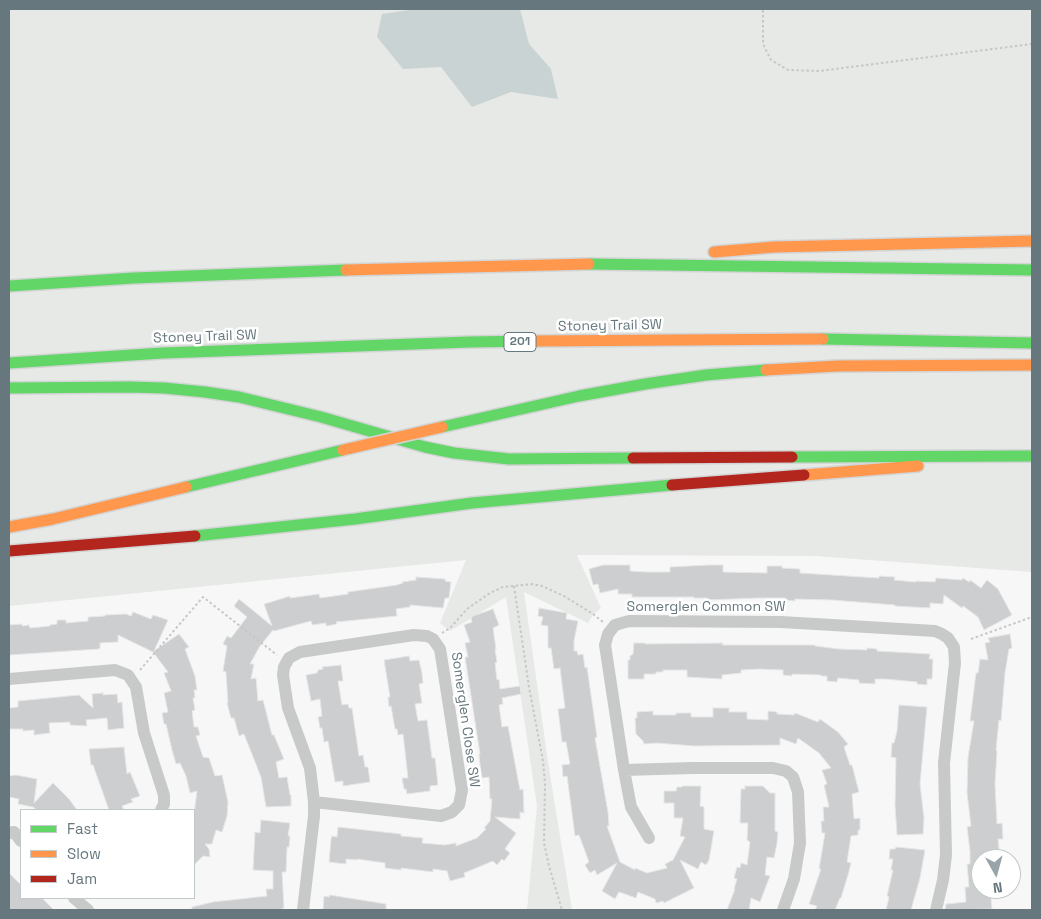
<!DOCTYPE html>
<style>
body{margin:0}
#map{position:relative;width:1041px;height:919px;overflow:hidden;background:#f7f7f7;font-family:"Space Grotesk",sans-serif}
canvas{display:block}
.frame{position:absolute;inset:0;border:10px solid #66787e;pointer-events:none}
.legend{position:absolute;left:20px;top:809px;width:175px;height:90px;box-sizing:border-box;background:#fff;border:1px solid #c2c9cb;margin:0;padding:6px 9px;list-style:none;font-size:15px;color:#66787e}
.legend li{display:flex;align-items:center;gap:10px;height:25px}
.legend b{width:25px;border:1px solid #c2c9cb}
.north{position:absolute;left:971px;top:849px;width:50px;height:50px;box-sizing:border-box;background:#fff;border:1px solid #c2c9cb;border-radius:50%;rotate:173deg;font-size:14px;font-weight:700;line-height:20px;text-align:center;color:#66787e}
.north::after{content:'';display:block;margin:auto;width:18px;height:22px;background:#99a4a8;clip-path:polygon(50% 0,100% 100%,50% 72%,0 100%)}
</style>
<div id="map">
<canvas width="1041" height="919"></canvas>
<div class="frame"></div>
<ul class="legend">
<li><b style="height:6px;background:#63d668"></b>Fast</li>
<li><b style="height:6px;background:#ff974d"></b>Slow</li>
<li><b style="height:6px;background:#b3261e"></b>Jam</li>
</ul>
<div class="north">N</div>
</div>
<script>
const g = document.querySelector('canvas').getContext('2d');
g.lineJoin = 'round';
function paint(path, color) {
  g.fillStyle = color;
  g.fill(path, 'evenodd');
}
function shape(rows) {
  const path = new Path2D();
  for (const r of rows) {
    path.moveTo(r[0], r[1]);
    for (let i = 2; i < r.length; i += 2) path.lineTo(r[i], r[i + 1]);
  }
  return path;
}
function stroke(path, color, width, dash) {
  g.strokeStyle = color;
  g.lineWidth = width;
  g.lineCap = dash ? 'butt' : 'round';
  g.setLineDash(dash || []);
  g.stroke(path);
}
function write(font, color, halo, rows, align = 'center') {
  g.font = font + ' "Space Grotesk",sans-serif';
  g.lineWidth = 5;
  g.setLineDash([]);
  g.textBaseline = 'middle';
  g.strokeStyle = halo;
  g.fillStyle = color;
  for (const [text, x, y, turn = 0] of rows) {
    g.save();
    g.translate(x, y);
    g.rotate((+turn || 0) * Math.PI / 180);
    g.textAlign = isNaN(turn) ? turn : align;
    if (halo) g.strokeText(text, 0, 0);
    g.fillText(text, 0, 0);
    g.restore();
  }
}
paint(shape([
 [9,9,1032,9,1032,572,816,556,577,555,601,608,593,615,588,623,524,592,548,762,572,910,527,910,537,806,506,597,450,631,440,623,466,560,9,606]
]), '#e6e9e5');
paint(shape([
 [416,9,520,9,529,44,551,69,558,99,511,92,472,107,441,67,403,69,377,37,382,14]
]), '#cad3d4');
const building = shape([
 [603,565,630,565,630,571,647,572,670,572,670,567,708,565,723,565,723,572,767,573,767,566,782,566,782,568,800,569,800,573,879,578,879,576,895,577,894,580,916,582,916,581,935,582,936,578,962,580,963,578,969,582,970,580,981,588,987,580,998,589,1012,615,984,630,978,617,963,606,962,608,944,595,943,604,930,603,930,608,895,606,895,605,832,600,795,599,795,601,785,600,785,598,758,598,707,600,707,598,694,598,694,597,632,597,632,594,618,594,618,589,600,593,598,584,593,585,589,569,603,565],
 [416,577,445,579,445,581,451,582,449,598,445,598,443,608,410,605,410,607,396,609,397,616,336,622,337,624,326,626,326,623,312,625,311,621,274,631,273,630,260,646,250,664,254,664,251,679,256,678,258,701,263,700,272,735,274,735,284,759,276,762,279,778,287,777,290,795,291,795,291,806,266,807,261,777,244,734,239,736,234,718,231,718,227,703,228,703,226,672,223,671,227,646,223,644,227,636,231,638,247,617,234,606,239,599,272,626,264,604,271,602,290,596,290,598,319,594,320,598,348,594,348,592,397,585,403,583,402,582,416,580,416,577],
 [539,608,567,613,566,619,578,621,574,641,574,651,577,651,578,655,583,654,585,668,587,667,597,737,595,738,608,812,609,826,607,826,620,862,635,870,635,868,647,873,667,868,665,864,673,860,685,837,680,836,683,818,674,818,674,803,664,803,664,791,676,791,677,787,682,787,682,786,701,786,700,806,704,807,704,829,714,831,709,860,706,865,701,862,698,869,680,860,694,888,664,903,663,901,656,903,655,899,638,892,636,898,619,892,615,899,602,891,617,863,597,875,595,870,590,873,585,865,589,862,579,835,575,836,567,776,563,777,562,765,570,764,566,742,562,742,558,709,565,708,560,668,554,669,551,648,548,648,548,626,541,625,543,617,538,616,539,608],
 [493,609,499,625,493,628,496,649,495,649,497,662,495,663,497,680,499,679,500,689,520,686,521,694,502,698,503,704,499,705,502,727,508,726,520,790,523,789,524,813,520,812,520,819,495,817,516,833,505,849,510,853,504,861,502,859,497,865,493,861,464,873,465,877,450,881,447,871,433,869,433,872,401,868,401,870,385,868,385,863,357,859,357,860,346,859,346,864,329,862,331,839,332,836,337,837,338,827,401,834,401,836,423,838,422,843,445,845,456,843,456,846,477,838,486,829,484,828,490,821,492,799,490,799,489,777,482,778,480,765,479,754,480,754,465,657,468,657,465,643,470,642,464,625,472,622,471,618,473,616,493,609],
 [133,612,151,619,153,615,168,620,154,651,179,634,189,647,185,649,195,676,197,690,194,690,195,698,193,698,195,710,192,711,194,727,198,727,200,735,196,736,203,757,209,758,215,776,222,775,228,802,227,816,222,832,216,830,212,844,205,844,209,849,210,857,203,856,194,865,194,814,197,791,190,793,186,776,180,763,176,764,172,750,166,724,164,724,162,713,168,712,164,693,171,691,164,673,168,672,153,652,118,635,118,642,100,643,100,648,99,649,9,655,9,625,22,624,22,626,29,625,30,628,50,626,50,625,57,624,57,620,66,620,66,623,88,621,88,617,105,616,105,615,126,614,131,616,133,612],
 [1010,634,1012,648,1009,649,1005,673,1001,721,999,720,996,750,997,751,995,784,997,824,1002,823,1003,839,998,839,1000,858,981,859,981,889,990,889,992,909,945,910,946,904,966,902,965,887,969,887,967,864,970,864,970,851,967,827,971,826,967,793,968,757,974,721,970,721,976,673,978,673,980,659,988,660,985,643,990,642,988,638,1010,634],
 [634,643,645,643,645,644,723,643,722,645,815,645,815,646,839,649,867,650,867,648,877,649,877,651,930,654,929,659,933,659,932,679,927,679,927,685,917,684,917,682,885,679,875,679,875,684,859,683,859,680,838,678,837,682,827,681,827,676,821,676,821,675,792,674,792,676,783,675,783,670,759,669,741,670,741,673,722,675,722,679,687,677,687,670,663,670,663,672,656,672,656,674,644,674,644,679,628,679,628,660,630,660,630,656,633,654,634,643],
 [409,656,410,661,419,660,422,673,423,683,419,684,422,703,415,704,418,721,427,720,432,758,435,758,438,785,430,786,430,791,407,794,406,789,404,789,402,778,408,778,403,734,398,735,397,729,395,729,391,706,389,707,388,697,390,697,384,660,409,656],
 [341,665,343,681,338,681,342,705,348,704,349,708,352,708,359,756,363,755,365,767,368,767,370,782,343,786,343,781,335,782,328,741,324,742,322,728,320,728,318,717,322,716,320,699,311,701,306,675,317,673,318,670,323,669,322,667,341,665],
 [103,693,103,695,117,694,118,703,122,702,124,728,108,730,107,718,86,720,87,726,70,725,70,722,49,723,50,733,34,735,34,730,23,731,23,729,9,729,9,708,18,707,18,701,79,695,93,708,92,694,103,693],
 [899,705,927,707,920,784,924,818,923,834,897,835,895,805,896,758,891,757,892,743,894,743,897,731,899,705],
 [713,708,729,708,729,712,747,712,747,719,768,720,768,711,777,712,777,714,794,715,795,713,818,722,820,719,838,732,848,744,844,747,850,765,852,765,859,792,852,794,854,819,860,818,860,830,858,830,858,835,851,836,847,862,851,863,848,875,841,898,840,898,835,910,815,910,817,906,809,904,821,869,819,869,825,833,822,833,821,821,824,821,823,807,829,807,824,785,827,784,822,770,831,768,819,753,798,738,796,744,780,738,780,745,694,746,657,743,644,744,643,741,636,734,635,718,637,718,637,712,653,711,653,715,676,715,676,713,691,713,691,717,713,717,713,708],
 [124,747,127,774,130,772,140,796,131,799,133,802,122,806,124,810,109,810,93,765,91,765,89,749,124,747],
 [16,775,37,779,34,803,53,783,69,799,77,810,37,810,33,807,18,804,19,799,9,797,9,776,16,775],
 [745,786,763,786,770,793,775,793,775,831,778,832,777,843,774,858,767,857,765,875,770,876,760,902,751,898,749,910,727,910,735,889,734,889,737,879,734,878,737,867,740,868,741,863,747,865,750,842,747,840,748,823,740,823,741,789,745,789,745,786],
 [261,820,290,823,288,836,290,836,289,847,287,847,286,872,282,872,284,908,282,908,282,910,192,910,192,907,213,902,267,896,266,889,273,889,273,871,253,870,255,832,260,833,261,820],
 [896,847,925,850,920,878,911,910,886,910,889,897,887,896,893,870,891,870,893,859,889,859,890,849,895,849,896,847],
 [9,873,21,885,21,898,42,898,54,910,9,910,9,873],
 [330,895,386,904,386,910,323,910,324,896,329,897,330,895]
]);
paint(building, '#cccecf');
stroke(building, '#e6e6e6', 1);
const fast = shape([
 [589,264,1032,270],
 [9,286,134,278,346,270],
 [823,339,1032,343],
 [9,363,163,353,469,342,534,341],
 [9,388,129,387,164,388,205,392,239,397,321,417,425,447,454,453,509,459,633,458],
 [442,427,579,396,645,384,706,375,766,370],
 [792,457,1032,456],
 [186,487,343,450],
 [195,536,355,519,472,503,672,485]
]);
const slow = shape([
 [714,252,774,247,1032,241],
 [346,270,589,264],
 [534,341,823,339],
 [766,370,838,366,1032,365],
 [804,475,918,466],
 [9,527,53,519,186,487]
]);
const jam = shape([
 [633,458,792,457],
 [672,485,804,475],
 [9,551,195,536]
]);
stroke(fast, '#d3d4d5', 14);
stroke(slow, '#d3d4d5', 14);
stroke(jam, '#d3d4d5', 14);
stroke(shape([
 [763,10,763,44,771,60,788,70,819,71,1032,44],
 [514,586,529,687,543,761,545,784,544,843,549,866,562,910],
 [442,633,450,628,467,609,490,593,503,587,532,584,542,586,564,596,593,614,603,622],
 [971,639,1032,617],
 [140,670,203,597,277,655]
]), '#c6c7c8', 2, [2.5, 2.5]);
stroke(shape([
 [9,679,115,670,128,675,136,687,144,733,164,795,164,804,161,810],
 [624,770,631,807,649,838],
 [9,833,14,832,21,841],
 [74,898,88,910],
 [303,910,314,816,314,802,310,768,288,708,283,675,284,667,289,658,300,652,414,635,427,636,433,639,440,649,441,655,462,790,459,805,452,812,441,816,314,802],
 [783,910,794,879,800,843,798,792,793,777,786,771,773,768,693,768,624,770,605,645,608,634,615,625,629,621,781,622,935,631,942,634,948,638,954,647,955,663,944,763,946,855,943,880,936,910]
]), '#c8caca', 12);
stroke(fast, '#63d668', 11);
stroke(slow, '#ff974d', 11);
stroke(jam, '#b3261e', 11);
const slowBridge = shape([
 [343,450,442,427]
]);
stroke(slowBridge, '#d3d4d4', 14, []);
stroke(slowBridge, '#ff974d', 11);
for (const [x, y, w] of [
 [520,342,32]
]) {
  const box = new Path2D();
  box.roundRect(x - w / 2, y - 9.5, w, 19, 4);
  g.fillStyle = '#fff';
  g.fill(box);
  stroke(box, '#66787e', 1);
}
write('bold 12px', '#66787e', null, [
 ["201",520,342]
]);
write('14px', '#66787e', '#fff', [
 ["Stoney Trail SW",610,326,-1],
 ["Stoney Trail SW",205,337,-2],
 ["Somerglen Common SW",706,607],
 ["Somerglen Close SW",465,720,82]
]);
</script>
